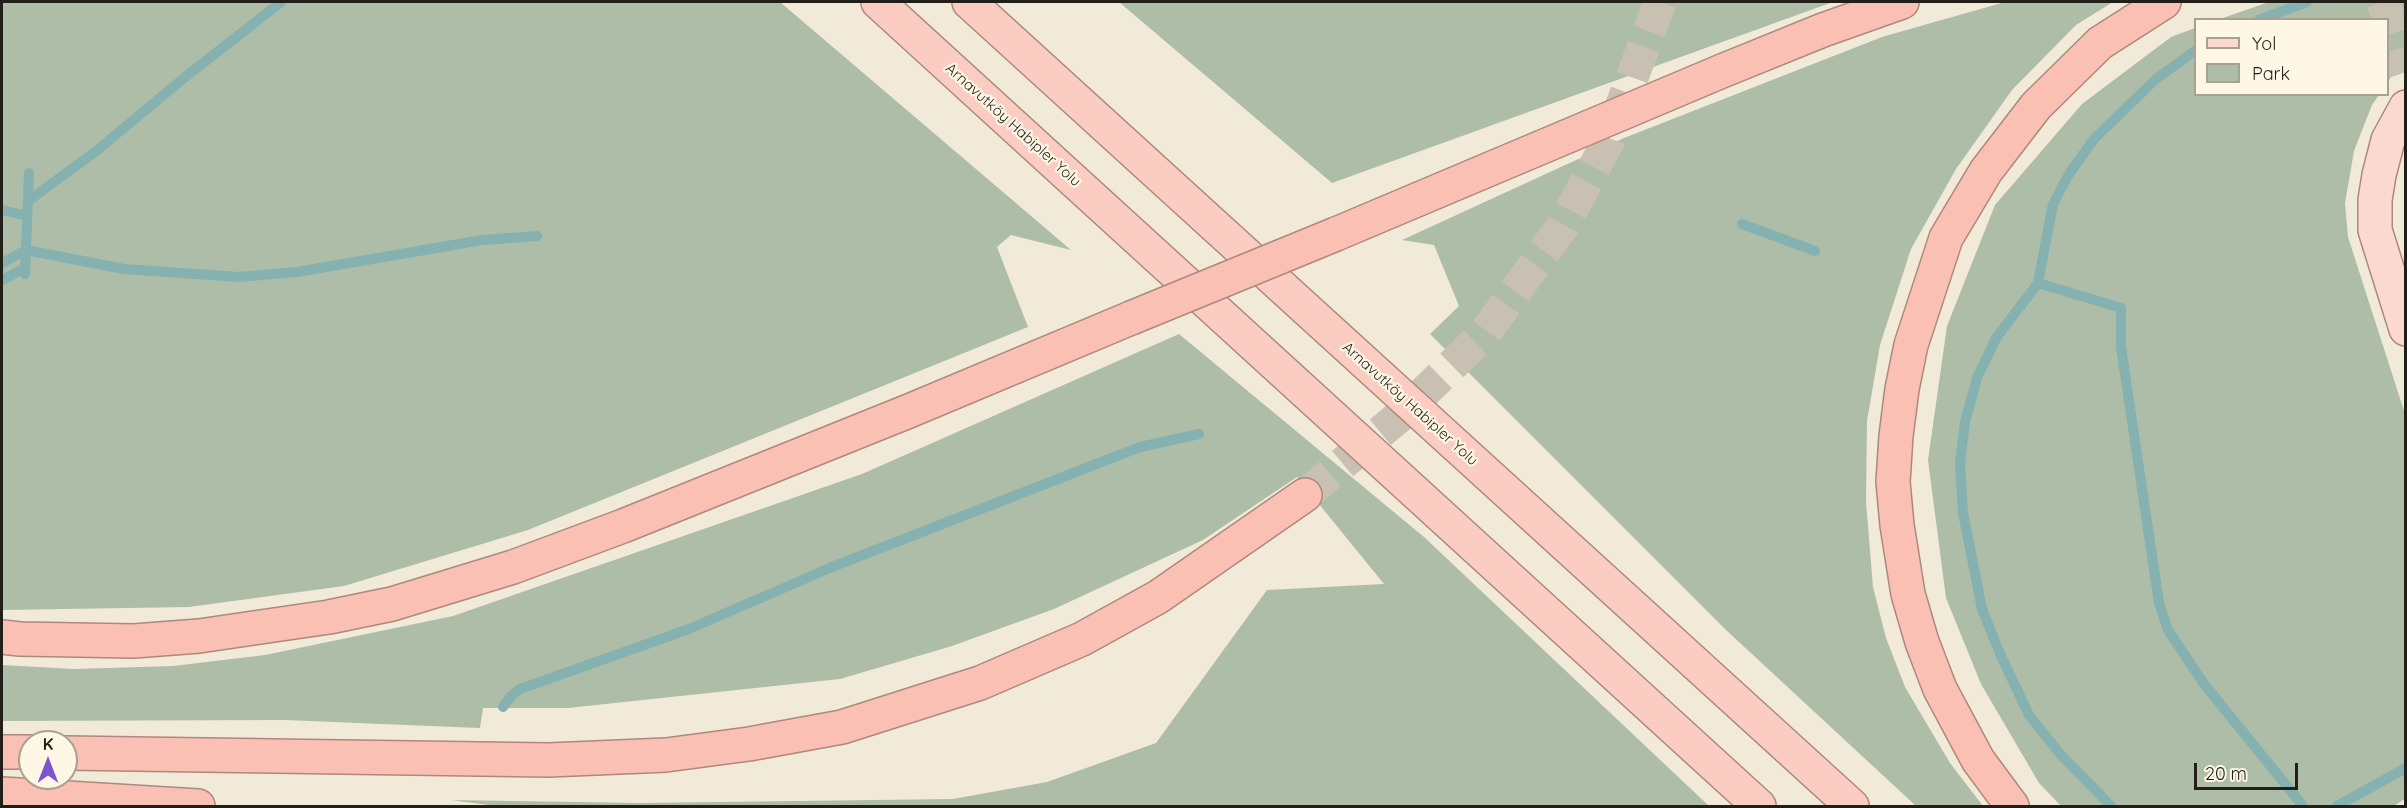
<!DOCTYPE html>
<meta charset="utf-8">
<style>
body{margin:0}
#map{position:relative;width:2407px;height:808px;overflow:hidden;background:#f2ead9;font-family:Quicksand,sans-serif}
canvas{display:block}
.frame{position:absolute;inset:0;border:3px solid #221f19;pointer-events:none}
.legend{position:absolute;left:2194px;top:18px;width:195px;height:78px;box-sizing:border-box;background:#fff7e6;border:2px solid #a7a194;margin:0;padding:8px 10px;list-style:none;font-size:18px;color:#221f19}
.legend li{display:flex;align-items:center;gap:12px;height:30px}
.legend b{width:30px;border:2px solid #a7a194}
.north{position:absolute;left:18px;top:730px;width:60px;height:60px;box-sizing:border-box;background:#fff7e6;border:2px solid #a7a194;border-radius:50%;rotate:0deg;font-size:16px;font-weight:700;line-height:24px;text-align:center;color:#221f19}
.north::after{content:'';display:block;margin:auto;width:21px;height:27px;background:#7f55ce;clip-path:polygon(50% 0,100% 100%,50% 72%,0 100%)}
.scale{position:absolute;left:2194px;top:763px;width:104px;height:27px;box-sizing:border-box;border:3px solid #221f19;border-top:0;padding-left:8px;font-size:18px;line-height:21px;white-space:nowrap;color:#221f19;-webkit-text-stroke:4px #fff7e6;paint-order:stroke}
</style>
<div id="map">
<canvas width="2407" height="808"></canvas>
<div class="frame"></div>
<ul class="legend">
<li><b style="height:8px;background:#fbd9d1"></b>Yol</li>
<li><b style="height:16px;background:#adbda7"></b>Park</li>
</ul>
<div class="north">K</div>
<div class="scale">20 m</div>
</div>
<script>
const g = document.querySelector('canvas').getContext('2d');
g.lineJoin = 'round';
function paint(path, color) {
  g.fillStyle = color;
  g.fill(path, 'evenodd');
}
function shape(rows) {
  const path = new Path2D();
  for (const r of rows) {
    path.moveTo(r[0], r[1]);
    for (let i = 2; i < r.length; i += 2) path.lineTo(r[i], r[i + 1]);
  }
  return path;
}
function stroke(path, color, width, dash) {
  g.strokeStyle = color;
  g.lineWidth = width;
  g.lineCap = dash ? 'butt' : 'round';
  g.setLineDash(dash || []);
  g.stroke(path);
}
function write(font, color, halo, rows, align = 'center') {
  g.font = font + ' Quicksand,sans-serif';
  g.lineWidth = 4.5;
  g.setLineDash([]);
  g.textBaseline = 'middle';
  g.strokeStyle = halo;
  g.fillStyle = color;
  for (const [text, x, y, turn = 0] of rows) {
    g.save();
    g.translate(x, y);
    g.rotate((+turn || 0) * Math.PI / 180);
    g.textAlign = isNaN(turn) ? turn : align;
    if (halo) g.strokeText(text, 0, 0);
    g.fillText(text, 0, 0);
    g.restore();
  }
}
paint(shape([
 [2,2,780,2,1071,250,1011,235,997,247,1028,327,528,530,344,586,189,607,2,610],
 [1119,2,1833,2,1332,183],
 [2005,2,2113,2,2076,25,2012,90,1956,169,1911,249,1880,345,1867,421,1866,502,1873,587,1886,638,1905,687,1950,763,1983,806,1916,806,1725,629,1430,334,1459,306,1434,245,1402,240,1624,138,1882,37],
 [2269,2,2405,2,2405,58,2388,81,2388,20,2220,19],
 [2195,28,2196,94,2379,95,2372,105,2354,151,2345,203,2348,237,2405,414,2406,798,2394,806,2061,806,2039,783,1981,684,1946,598,1928,460,1947,326,1995,205,2082,104,2171,37],
 [1179,334,1424,537,1709,806,496,806,451,800,639,803,953,799,1047,782,1156,743,1267,590,1384,584,1297,477,1203,540,1054,609,952,646,840,679,568,708,483,708,480,728,285,720,2,721,2,665,74,669,173,666,265,655,453,616,862,474]
]), '#adbda7');
stroke(shape([
 [2259,20,2307,2],
 [28,201,95,152,184,78,281,2],
 [2,210,27,216],
 [1742,224,1815,251],
 [2,263,26,250,124,269,239,277,297,272,482,240,537,236],
 [25,274,29,173],
 [2,280,25,268],
 [2038,283,2121,308,2121,347,2159,603,2168,630,2204,684,2303,806],
 [503,707,511,696,520,689,689,629,832,567,1140,447,1199,434],
 [2111,806,2061,755,2029,715,2001,656,1982,609,1963,513,1960,464,1965,422,1977,378,1996,338,2038,283,2053,204,2069,174,2094,139,2156,79,2196,50],
 [2337,806,2406,768]
]), '#85b1b1', 10);
stroke(shape([
 [2383,2,2406,72]
]), '#c8c1b3', 33, [33, 16]);
stroke(shape([
 [1305,495,1401,415,1485,333,1562,227,1609,140,1660,2]
]), '#c8c1b3', 33, [33, 16]);
const primary = shape([
 [2406,107,2388,140,2379,175,2375,200,2375,230,2406,329]
]);
const trunk = shape([
 [878,2,1759,806],
 [969,2,1852,806]
]);
const motorway = shape([
 [1336,234,1722,71,1823,30,1902,2],
 [2,637,20,639,134,641,199,636,329,617,392,604,513,567,623,526,909,411,1131,318],
 [2,752,30,752],
 [66,753,549,760,666,755,749,744,842,727,980,683,1082,639,1158,597,1305,495],
 [2,794,198,806],
 [2012,806,1978,760,1940,689,1922,642,1908,594,1897,525,1893,482,1896,436,1902,389,1911,345,1946,238,1986,171,2036,106,2100,43,2164,2]
]);
stroke(primary, '#ae887d', 36);
stroke(trunk, '#ae887d', 36);
stroke(motorway, '#ae887d', 36);
stroke(primary, '#fbd9d1', 33);
stroke(trunk, '#faccc2', 33);
stroke(motorway, '#f9c0b3', 33);
const motorwayBridge = shape([
 [1131,318,1336,234]
]);
stroke(motorwayBridge, '#ae887d', 36, []);
stroke(motorwayBridge, '#f9c0b3', 33);
write('15px', '#221f19', '#fff7e6', [
 ["Arnavutköy Habipler Yolu",1013,125,42],
 ["Arnavutköy Habipler Yolu",1410,404,42]
]);
</script>
